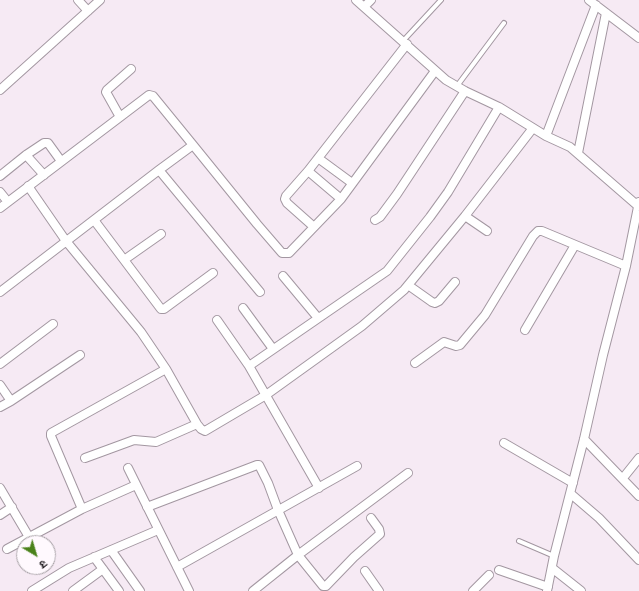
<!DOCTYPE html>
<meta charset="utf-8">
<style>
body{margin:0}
#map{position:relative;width:639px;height:591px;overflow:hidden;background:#f6eaf4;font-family:"Zilla Slab","Noto Sans Devanagari",serif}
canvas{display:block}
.north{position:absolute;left:16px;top:535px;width:40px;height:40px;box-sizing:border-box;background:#fff9fe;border:1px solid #a7a1a6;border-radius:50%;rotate:142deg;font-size:11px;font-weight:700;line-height:16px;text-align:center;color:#221e22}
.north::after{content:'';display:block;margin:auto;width:14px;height:18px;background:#4a821a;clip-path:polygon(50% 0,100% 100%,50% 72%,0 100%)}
</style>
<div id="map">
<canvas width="639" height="591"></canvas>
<div class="north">उ</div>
</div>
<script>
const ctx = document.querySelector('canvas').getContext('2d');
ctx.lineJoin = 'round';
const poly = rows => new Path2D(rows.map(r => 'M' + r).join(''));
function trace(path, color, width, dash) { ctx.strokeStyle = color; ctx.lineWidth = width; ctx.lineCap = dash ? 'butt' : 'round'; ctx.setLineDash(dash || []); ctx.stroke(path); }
const lane = poly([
 [403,41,441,0],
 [457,86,504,23],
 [519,541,554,556]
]);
const street = poly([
 [78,0,88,11],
 [356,0,446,80,465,91,499,107,546,136,570,147,638,206],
 [589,0,639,38],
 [364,7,371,0],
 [0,90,100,0],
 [120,117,106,92,107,90,131,69],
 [546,136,596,5],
 [578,153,606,13],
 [26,155,44,175],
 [318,158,352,183],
 [159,170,260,292],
 [308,171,341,199],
 [0,176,26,155,44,143,48,143,61,161],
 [28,186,66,241,141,332,166,369,197,424,201,429,205,431,266,395,362,326,404,290,465,216,533,128],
 [0,192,8,202],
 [0,208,149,95,153,96,193,145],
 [465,216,487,231],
 [94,220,161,309,164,309,213,273],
 [375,220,380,217,397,194,465,91],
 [314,227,287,203,285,199,286,196,308,171,407,44],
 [124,260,161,234],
 [283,276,318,318],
 [408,285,432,302,435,303,439,301,455,282],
 [0,292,159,170,193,145,257,224,282,253,289,253,341,199,435,71],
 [243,308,273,349],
 [217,320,249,366,319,488],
 [525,330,575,245],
 [415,363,444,342,456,346,460,345,485,315,533,236,538,231,542,231,626,266],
 [0,364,53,324],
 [249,366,387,271,430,217,448,192,499,107],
 [0,385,11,401,0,407],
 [11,401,80,355],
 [584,439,639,496],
 [504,443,573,483],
 [85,458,134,440,156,442,197,424],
 [128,468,189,591],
 [623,478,639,458],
 [0,488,29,537],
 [571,494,599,518,639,560],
 [147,507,257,465,259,465,268,483,278,510,298,555,323,586,326,586,354,557,380,534,379,529,371,518],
 [82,509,51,436,51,433,166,369],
 [0,515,12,507],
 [7,549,82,509,136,485],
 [111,550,140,591],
 [94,557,119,591],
 [177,567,357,466],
 [552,568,581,591],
 [499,570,548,587],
 [365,571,379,591],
 [32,591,69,568,158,530],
 [73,591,103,569],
 [253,591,298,555,408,473],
 [473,591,489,575],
 [547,591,554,556,584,439,603,355,626,266,639,202]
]);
trace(lane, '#a397a1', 6);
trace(street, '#a397a1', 10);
trace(lane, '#fff', 4);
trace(street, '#fff', 8);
</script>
